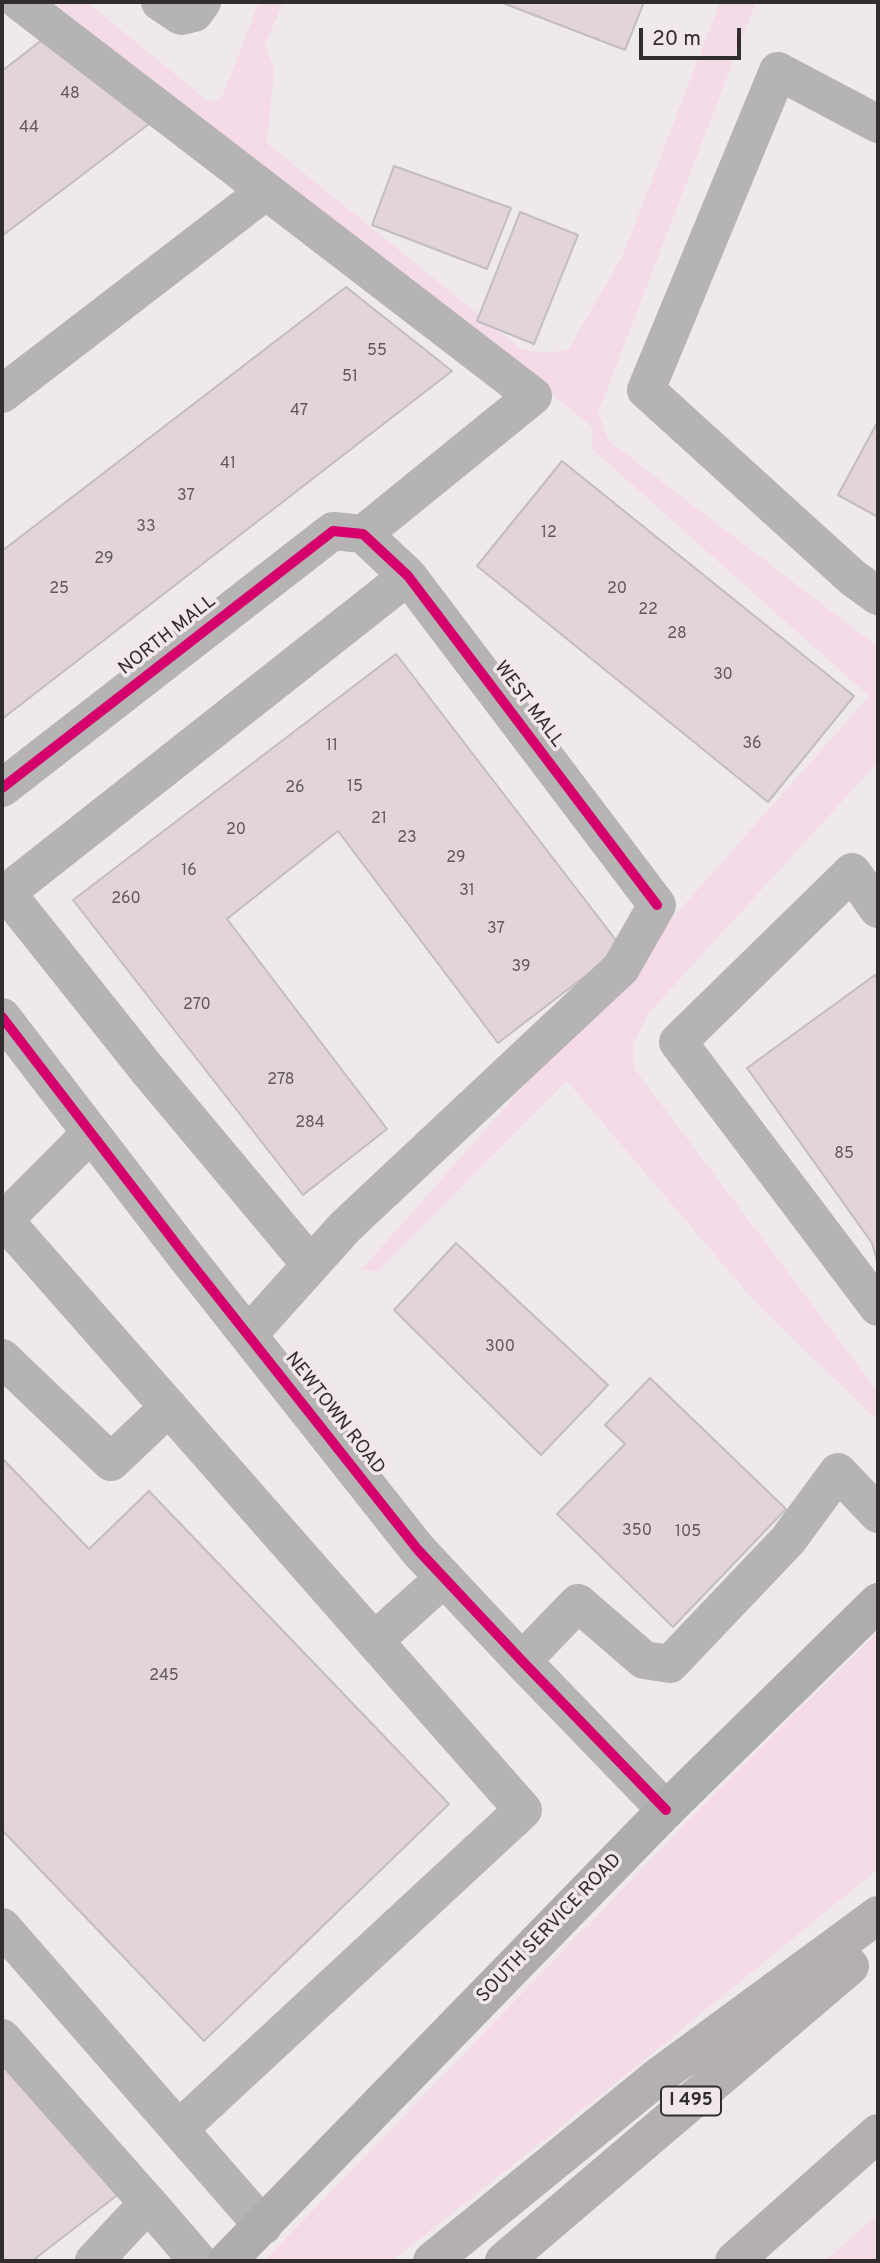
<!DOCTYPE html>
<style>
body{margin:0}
#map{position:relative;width:880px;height:2263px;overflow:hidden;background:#efe9ec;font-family:Overpass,sans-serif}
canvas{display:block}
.frame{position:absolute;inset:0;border:4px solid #312d2f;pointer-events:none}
.scale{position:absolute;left:639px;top:28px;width:102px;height:32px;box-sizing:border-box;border:4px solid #312d2f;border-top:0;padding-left:9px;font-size:21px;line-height:24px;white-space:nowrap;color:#312d2f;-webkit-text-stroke:5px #f1e7ec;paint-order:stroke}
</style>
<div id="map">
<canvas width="880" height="2263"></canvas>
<div class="frame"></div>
<div class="scale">20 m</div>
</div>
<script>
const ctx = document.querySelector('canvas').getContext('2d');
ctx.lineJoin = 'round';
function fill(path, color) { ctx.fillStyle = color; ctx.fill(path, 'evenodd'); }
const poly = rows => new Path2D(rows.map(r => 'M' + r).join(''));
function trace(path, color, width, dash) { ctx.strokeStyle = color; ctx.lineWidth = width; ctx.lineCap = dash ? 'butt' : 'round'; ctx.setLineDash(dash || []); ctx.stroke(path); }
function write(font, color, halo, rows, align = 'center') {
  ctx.font = font + ' Overpass,sans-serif'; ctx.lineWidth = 7; ctx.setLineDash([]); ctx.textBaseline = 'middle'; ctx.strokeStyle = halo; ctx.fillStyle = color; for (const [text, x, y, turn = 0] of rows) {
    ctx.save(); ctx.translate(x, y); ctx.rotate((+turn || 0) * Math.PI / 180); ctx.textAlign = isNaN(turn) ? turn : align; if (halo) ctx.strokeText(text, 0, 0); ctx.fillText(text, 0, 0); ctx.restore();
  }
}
const green = poly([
 [53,2,87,2,208,101,221,100,259,2,283,2,265,45,274,69,267,143,521,349,542,353,568,350,623,255,720,2,756,2,598,413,609,441,878,647,878,762,648,1014,633,1045,634,1068,878,1392,878,1421,756,1303,567,1081,377,1272,362,1269,869,696,592,449,592,427,367,245,223,142],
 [878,1632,878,1869,637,2066,392,2261,264,2261,715,1793],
 [878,2214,878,2257,873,2261,825,2261]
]);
const building = poly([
 [500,2,644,2,625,50,500,2],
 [43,39,149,124,2,236,2,71,43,39],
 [394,166,511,208,487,269,372,225,394,166],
 [520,212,578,235,534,344,477,321,520,212],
 [346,287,452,371,2,719,2,551,346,287],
 [878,421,878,517,838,495,878,421],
 [562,461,854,696,768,802,477,566,562,461],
 [396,654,622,948,498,1043,338,831,227,919,387,1129,303,1195,73,900,396,654],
 [875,975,878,981,878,1264,872,1243,747,1068,875,975],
 [456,1243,608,1385,541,1455,394,1310,456,1243],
 [650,1378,786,1509,673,1627,557,1514,625,1444,605,1425,650,1378],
 [2,1458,89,1549,149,1491,449,1804,204,2041,2,1830,2,1458],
 [2,2049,120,2193,32,2261,2,2261,2,2049]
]);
const minor = poly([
 [20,2,533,396,363,534],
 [160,2,181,16,194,13,202,2],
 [878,124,778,71,646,390,853,578,878,596],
 [2,394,266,191],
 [2,788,333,531,363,534],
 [6,892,147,1069,311,1265],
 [2,896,408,576],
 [878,909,852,872,678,1042,878,1307],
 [2,1017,187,1258,418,1550,522,1661,666,1810],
 [4,1220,523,1810,179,2129],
 [2,1222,91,1133],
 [248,1335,345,1227,621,968,657,905,408,576,363,534],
 [2,1358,111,1462,169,1407],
 [374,1641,444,1578],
 [522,1661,578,1603,644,1660,670,1664,788,1540,838,1472,878,1514],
 [2,1927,263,2226],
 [2,2038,148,2203],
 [94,2261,148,2203,198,2261]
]);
const major = poly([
 [227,2261,666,1810,878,1602]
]);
const highway = poly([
 [432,2261,659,2076,878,1915],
 [504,2261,850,1966],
 [734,2261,878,2133]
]);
const cycleway = poly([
 [2,788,333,531,363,534,408,576,657,905],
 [2,1017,187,1258,418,1550,522,1661,666,1810]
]);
const numberNames = [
 ["48",70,95],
 ["44",29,129],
 ["55",377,352],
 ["51",350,378],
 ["47",299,412],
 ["41",228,465],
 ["37",186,497],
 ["33",146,528],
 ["12",549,534],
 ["29",104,560],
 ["25",59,590],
 ["20",617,590],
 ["22",648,611],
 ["28",677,635],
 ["30",723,676],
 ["36",752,745],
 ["11",332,747],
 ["15",355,788],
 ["26",295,789],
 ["21",379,820],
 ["20",236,831],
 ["23",407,839],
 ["29",456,859],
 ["16",189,872],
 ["31",467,892],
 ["260",126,900],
 ["37",496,930],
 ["39",521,968],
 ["270",197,1006],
 ["278",281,1081],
 ["284",310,1124],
 ["85",844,1155],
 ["300",500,1348],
 ["350",637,1532],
 ["105",688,1533],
 ["245",164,1677]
];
const shields = [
 [691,2101,60]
];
const shieldNames = [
 ["I 495",691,2101]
];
const streetNames = [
 ["NORTH MALL",168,636,-38],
 ["WEST MALL",528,705,53],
 ["NEWTOWN ROAD",334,1414,52],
 ["SOUTH SERVICE ROAD",550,1929,-46]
];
fill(green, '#f5dae8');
fill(building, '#e3d3db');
trace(building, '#c2bdbf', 2);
trace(minor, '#b5b3b4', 38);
trace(major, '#aeacac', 38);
trace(highway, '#b4b0b1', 38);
trace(cycleway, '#d6006c', 10);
write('16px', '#5f585c', null, numberNames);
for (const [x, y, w] of shields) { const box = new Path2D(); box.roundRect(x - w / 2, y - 14.5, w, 29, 5); ctx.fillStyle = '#f1e7ec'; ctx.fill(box); trace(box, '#312d2f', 2); }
write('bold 18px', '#312d2f', null, shieldNames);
write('19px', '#312d2f', '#f1e7ec', streetNames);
</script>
